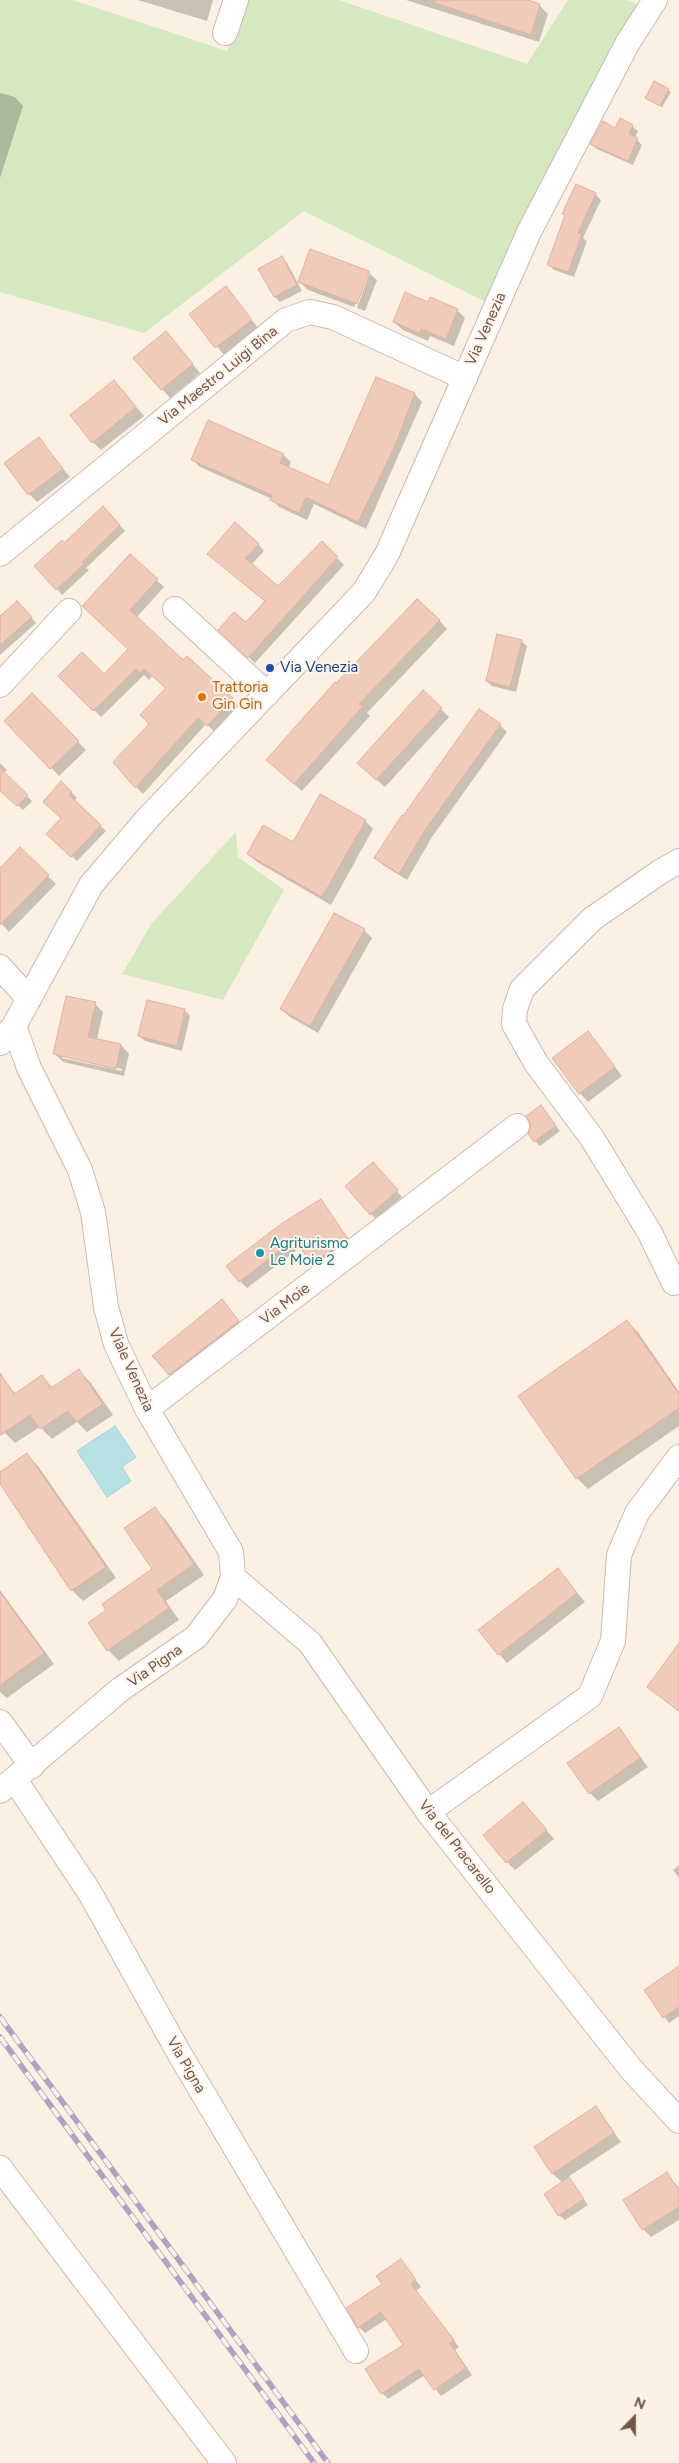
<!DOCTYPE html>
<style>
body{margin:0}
#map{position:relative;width:679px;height:2463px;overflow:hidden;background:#fcf0e2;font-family:Figtree,sans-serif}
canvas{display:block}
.north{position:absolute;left:609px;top:2393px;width:50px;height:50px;-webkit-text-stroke:4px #fff4e8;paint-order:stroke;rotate:22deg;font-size:14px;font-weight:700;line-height:20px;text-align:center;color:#735449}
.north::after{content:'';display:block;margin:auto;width:18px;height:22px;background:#735449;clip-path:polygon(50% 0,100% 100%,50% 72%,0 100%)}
</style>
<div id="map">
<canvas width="679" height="2463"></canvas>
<div class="north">N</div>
</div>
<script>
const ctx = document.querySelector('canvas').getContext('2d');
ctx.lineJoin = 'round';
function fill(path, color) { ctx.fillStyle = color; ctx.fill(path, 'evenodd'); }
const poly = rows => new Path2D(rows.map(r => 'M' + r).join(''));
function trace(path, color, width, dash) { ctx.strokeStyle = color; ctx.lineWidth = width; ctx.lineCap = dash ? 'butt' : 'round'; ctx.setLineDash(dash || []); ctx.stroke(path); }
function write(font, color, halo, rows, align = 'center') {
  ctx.font = font + ' Figtree,sans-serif'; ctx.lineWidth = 4; ctx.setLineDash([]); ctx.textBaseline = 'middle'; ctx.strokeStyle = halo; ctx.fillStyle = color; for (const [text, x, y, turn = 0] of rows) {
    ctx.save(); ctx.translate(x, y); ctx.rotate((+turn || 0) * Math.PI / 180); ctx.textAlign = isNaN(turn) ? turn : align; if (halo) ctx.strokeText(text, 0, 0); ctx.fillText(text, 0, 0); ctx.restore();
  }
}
const green = poly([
 [0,0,73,0,227,51,247,0,339,0,527,64,568,0,628,0,650,8,496,307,304,211,144,333,0,292],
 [236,832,238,857,284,890,223,1000,122,974,152,923]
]);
const water = poly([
 [115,1426,136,1457,122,1467,131,1481,107,1497,77,1451,115,1426]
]);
const shadow = poly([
 [138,0,213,0,207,21],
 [406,0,523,0,540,6,548,14,539,42],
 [668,90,671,92,662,107,649,100],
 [0,93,15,97,23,106,0,178],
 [632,126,638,131,635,138,642,145,633,165,597,149,592,144,616,130],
 [595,194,601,200,583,238,587,241,574,277,554,270,548,264,566,216,564,214],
 [282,258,287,263,302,291,280,302,275,297],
 [368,272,377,280,365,311,357,308,369,274,366,274,354,307,308,290,300,282],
 [226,288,259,329,224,355,191,314],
 [429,303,457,310,465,318,454,346,430,336,428,341,403,330,394,322],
 [174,341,200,373,170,398,135,358],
 [377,378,415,394,422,402,366,529,314,504,307,520,279,507,272,499,200,467,192,459,283,455,291,462,288,468,329,487],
 [114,381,144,416,101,450,93,442],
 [38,439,70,477,37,502,29,494],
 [103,508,125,531,86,568,89,570,62,595,57,589,64,544],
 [322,543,344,565,255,663,226,636,246,624,266,602,215,560,258,544,264,551,251,565,279,588],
 [130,555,164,587,136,618,184,662,239,706,215,732,206,724,143,794,136,787,151,724,167,689,152,676,149,680,144,675,101,717,60,676,104,676,129,649],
 [23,608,36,623,0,655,0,618],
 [439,620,447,629,367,713,370,716,302,791,276,768],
 [521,641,527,646,516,692,492,686,487,681],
 [32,695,86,750,59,776,6,721],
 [441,709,449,717,385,787,367,771],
 [500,725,507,732,432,837,407,880,383,865,376,858,404,818],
 [0,763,7,770,4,773,32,801,23,810,0,789],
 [71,792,77,798,74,801,106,831,77,861,48,834,63,818,50,807],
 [365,821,373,829,331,905,257,862,248,854,294,844],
 [20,849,56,884,9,932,0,922,0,870],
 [364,930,372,938,318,1033,290,1017,281,1009],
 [148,1001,185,1011,190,1016,182,1051,145,1041,139,1036],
 [95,1004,103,1012,97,1040,121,1045,129,1054,124,1076,63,1062,55,1054],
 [62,1055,122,1069,122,1071,62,1058],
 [588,1033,622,1076,588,1102,580,1093],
 [541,1107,560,1131,540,1146,535,1141,532,1125],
 [378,1169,402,1197,376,1219,371,1214],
 [320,1200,354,1246,320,1272,301,1247,247,1288,240,1281],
 [227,1306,244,1327,175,1380,169,1374],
 [627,1322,638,1332,679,1392,679,1426,588,1489,577,1478],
 [79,1371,90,1382,113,1415,87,1432,77,1422,52,1439,40,1427,15,1443,5,1433,0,1436,0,1388,6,1384,16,1394,42,1377,53,1388],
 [27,1455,38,1466,116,1578,83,1601,72,1590,0,1482,0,1474],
 [155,1509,166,1520,204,1575,166,1601,179,1620,119,1661,108,1650,89,1623,108,1611,154,1569],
 [558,1570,585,1602,507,1663,499,1654],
 [0,1590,54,1664,7,1698,0,1692],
 [679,1649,679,1712,649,1687],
 [619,1729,648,1767,598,1801,590,1793],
 [523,1804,554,1839,515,1870,507,1862],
 [679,1865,679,1878,673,1870],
 [679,1971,679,2016,669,2023,645,1990],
 [596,2107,621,2142,568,2177,588,2205,565,2220,559,2215,563,2183,553,2174,535,2147],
 [667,2174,679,2188,679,2220,651,2237,643,2229],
 [401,2260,421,2287,416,2291,459,2347,455,2350,472,2375,441,2396,425,2375,388,2399,382,2393,405,2345,387,2319,365,2333,359,2327,383,2285]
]);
const building = poly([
 [435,0,527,0,540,4,531,35,435,3,435,0],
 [654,81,669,89,660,106,645,98,654,81],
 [620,118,633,125,629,134,638,138,628,161,590,144,603,121,615,128,620,118],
 [576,184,596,193,578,233,582,234,568,272,547,265,565,215,562,214,576,184],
 [310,249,369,271,357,304,298,282,310,249],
 [282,256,297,285,274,297,258,269,282,256],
 [226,286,252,320,215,348,189,314,226,286],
 [405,292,428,302,430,297,458,309,446,339,421,329,419,333,393,322,405,292],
 [166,331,193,364,161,390,133,358,166,331],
 [376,377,415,393,394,448,358,522,306,497,299,513,270,500,272,495,191,460,208,420,284,454,280,463,329,485,376,377],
 [114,380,136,407,92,443,70,415,114,380],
 [39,437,63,469,28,495,4,463,39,437],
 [103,506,120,525,82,562,84,564,56,590,34,566,62,540,64,543,103,506],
 [235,522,259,544,245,558,278,586,322,541,338,557,248,658,218,630,234,612,246,622,265,601,207,554,235,522],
 [130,554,158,579,130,610,183,660,187,656,233,698,207,726,198,718,135,788,113,762,149,724,140,715,166,688,144,669,141,673,136,669,93,711,58,676,82,652,104,674,128,649,82,606,130,554],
 [417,599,440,620,359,704,363,706,294,784,266,760,335,682,336,683,417,599],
 [17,601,32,617,0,645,0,616,17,601],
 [497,634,522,640,510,687,486,681,497,634],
 [423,690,442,708,376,780,357,763,423,690],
 [32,693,79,741,50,769,4,721,32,693],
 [479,709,501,724,425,830,399,874,374,858,402,815,403,816,479,709],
 [0,768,28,795,17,806,0,791,0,768],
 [61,781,72,792,69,795,101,825,71,857,46,834,61,818,43,802,61,781],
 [320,794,366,820,322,897,247,854,263,825,293,842,320,794],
 [20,847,49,875,0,925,0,868,20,847],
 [334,913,365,929,310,1026,280,1009,334,913],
 [66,996,96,1002,88,1037,121,1044,116,1069,53,1054,66,996],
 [147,1000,185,1009,177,1046,138,1036,147,1000],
 [588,1031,615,1067,579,1094,552,1058,588,1031],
 [541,1105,556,1126,534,1142,528,1134,531,1125,526,1116,541,1105],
 [373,1162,398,1190,370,1215,345,1186,373,1162],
 [321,1199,347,1238,312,1265,295,1239,239,1282,226,1266,281,1224,321,1199],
 [222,1299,239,1321,169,1375,152,1356,222,1299],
 [627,1320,679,1394,679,1408,576,1479,518,1396,627,1320],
 [79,1369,103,1404,76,1422,68,1411,40,1429,30,1415,0,1435,0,1373,14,1394,42,1375,51,1388,79,1369],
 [27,1453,106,1567,71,1591,0,1484,0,1472,27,1453],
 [155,1507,194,1564,157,1590,169,1608,107,1651,88,1623,106,1610,102,1604,152,1569,124,1528,155,1507],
 [558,1568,577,1593,498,1655,478,1630,558,1568],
 [0,1592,44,1653,0,1685,0,1592],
 [679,1643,679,1711,647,1687,679,1643],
 [619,1727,640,1758,589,1794,567,1763,619,1727],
 [523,1802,547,1830,506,1863,483,1835,523,1802],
 [679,1966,679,2007,663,2018,644,1990,679,1966],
 [596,2106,614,2133,552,2174,534,2147,596,2106],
 [667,2172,679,2191,679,2207,642,2230,623,2200,667,2172],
 [569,2177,584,2199,558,2216,544,2194,569,2177],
 [401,2259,416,2280,411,2284,454,2340,450,2343,466,2368,434,2390,419,2369,381,2394,365,2369,403,2345,381,2312,358,2328,346,2308,382,2284,376,2276,401,2259]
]);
const minor = poly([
 [225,33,236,0],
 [0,554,286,320,310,312,333,317,465,378],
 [175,609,267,694],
 [0,685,69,611],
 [0,967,29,999],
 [0,1043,14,1026,91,885,148,818,364,592,387,554,529,232,627,44,655,0],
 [674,1283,650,1233,592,1138,536,1063,514,1024,515,1009,522,989,592,919,660,872,679,861],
 [147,1409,517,1126],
 [233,1577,310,1643,428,1812,631,2069,679,2121],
 [0,1722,32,1766],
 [15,1780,90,1893,179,2053,356,2351],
 [0,1791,121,1689,196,1637,225,1599,233,1577,231,1552,147,1409,116,1344,106,1307,93,1212,80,1170,29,1068,14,1026],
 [428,1812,590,1696,613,1641,619,1555,637,1513,679,1457],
 [0,2168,224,2463]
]);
const rail = poly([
 [0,2017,328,2463],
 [0,2037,314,2463]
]);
const markers = [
 [270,668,5,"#1a4fb4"],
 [202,697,5,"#e8710a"],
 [260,1253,5,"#0f9aa8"]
];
const streetNames = [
 ["Via Venezia",486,329,-66],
 ["Via Maestro Luigi Bina",218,376,-39],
 ["Via Moie",285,1304,-37],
 ["Viale Venezia",131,1370,66],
 ["Via Pigna",155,1666,-35],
 ["Via del Pracarello",457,1847,52],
 ["Via Pigna",186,2065,60]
];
const transitNames = [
 ["Via Venezia",280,668]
];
const foodNames = [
 ["Trattoria",212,688],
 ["Gin Gin",212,705]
];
const cultureNames = [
 ["Agriturismo",270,1244],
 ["Le Moie 2",270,1261]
];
fill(green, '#d5e9c1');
fill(water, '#b7e2e5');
trace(water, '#9ed2d6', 1);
fill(shadow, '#0003');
fill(building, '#f1cbba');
trace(building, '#e3b09b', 1);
trace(minor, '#cfb8ac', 26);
trace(minor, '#fff', 24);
trace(rail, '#b1a2c5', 5.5);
trace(rail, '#fff4e8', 4, [11]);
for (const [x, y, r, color] of markers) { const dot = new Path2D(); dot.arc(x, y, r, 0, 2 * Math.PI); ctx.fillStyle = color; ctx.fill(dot); trace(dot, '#fff4e8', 2); }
write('15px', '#735449', '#fff4e8', streetNames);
write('15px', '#164399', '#fff4e8', transitNames, 'left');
write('15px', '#c56008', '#fff4e8', foodNames, 'left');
write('15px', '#0d838f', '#fff4e8', cultureNames, 'left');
</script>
